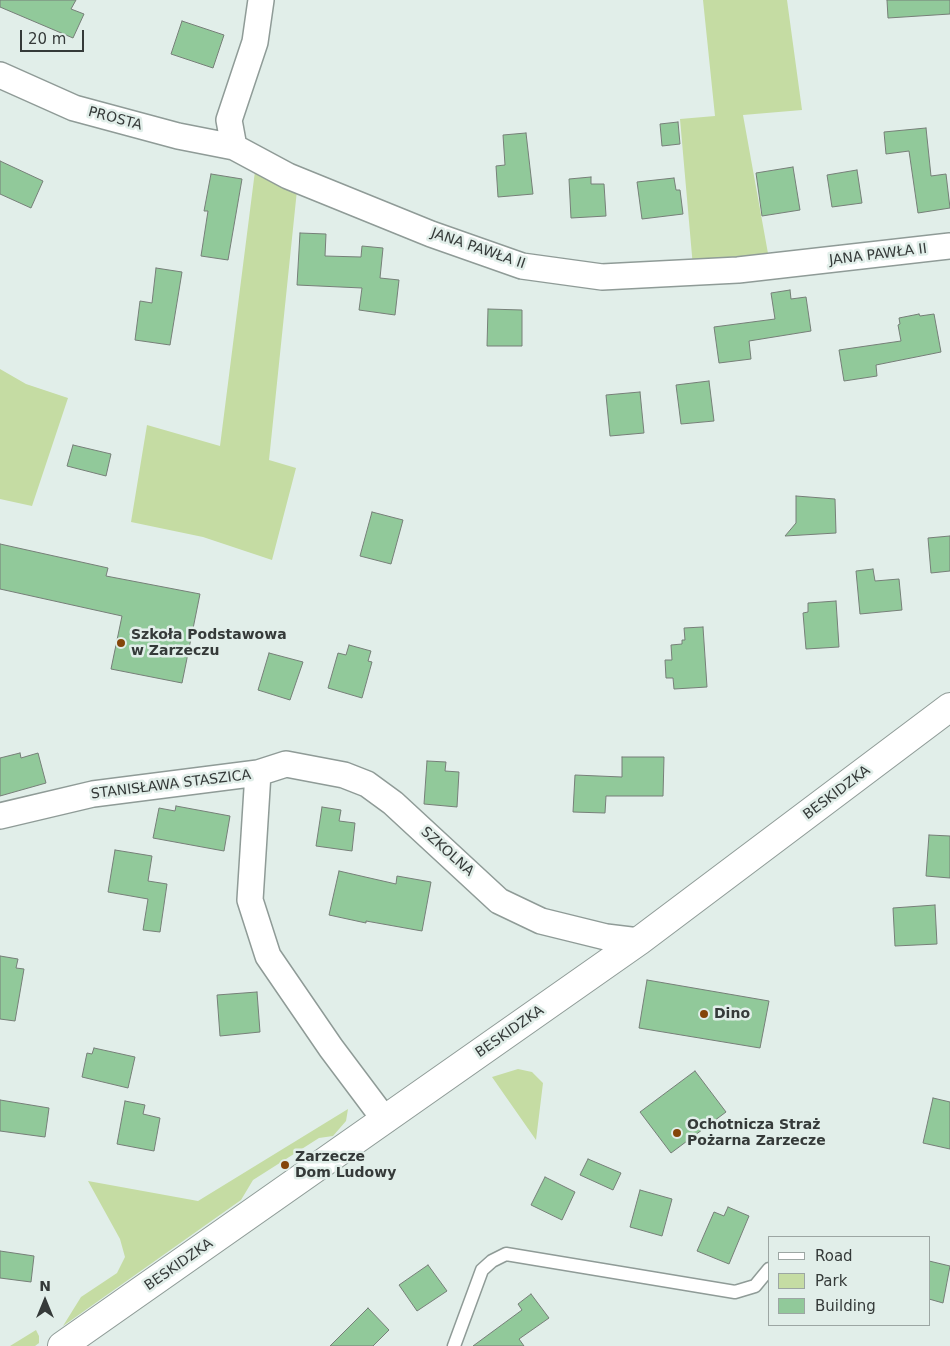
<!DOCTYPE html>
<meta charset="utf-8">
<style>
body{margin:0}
#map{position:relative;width:950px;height:1346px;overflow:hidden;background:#e1eee9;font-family:"DejaVu Sans",sans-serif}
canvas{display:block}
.legend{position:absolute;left:768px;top:1236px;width:162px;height:90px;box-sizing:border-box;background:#e1eee9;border:1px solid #9ca6a3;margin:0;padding:6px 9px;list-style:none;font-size:15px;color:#353a39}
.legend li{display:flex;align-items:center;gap:10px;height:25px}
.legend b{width:25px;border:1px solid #9ca6a3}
.north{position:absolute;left:20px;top:1276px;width:50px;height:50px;-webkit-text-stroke:4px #e1eee9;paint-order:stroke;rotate:0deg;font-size:14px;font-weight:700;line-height:20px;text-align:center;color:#353a39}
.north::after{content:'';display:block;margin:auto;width:18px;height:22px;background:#353a39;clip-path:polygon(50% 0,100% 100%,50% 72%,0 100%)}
.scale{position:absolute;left:20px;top:30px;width:64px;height:22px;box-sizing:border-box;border:2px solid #353a39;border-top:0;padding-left:6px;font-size:15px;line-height:18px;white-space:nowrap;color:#353a39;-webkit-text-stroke:4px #e1eee9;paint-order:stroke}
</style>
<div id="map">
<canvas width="950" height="1346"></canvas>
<ul class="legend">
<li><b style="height:6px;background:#fff"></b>Road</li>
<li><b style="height:14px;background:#c5dca3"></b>Park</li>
<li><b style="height:14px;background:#91c99a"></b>Building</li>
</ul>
<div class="north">N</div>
<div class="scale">20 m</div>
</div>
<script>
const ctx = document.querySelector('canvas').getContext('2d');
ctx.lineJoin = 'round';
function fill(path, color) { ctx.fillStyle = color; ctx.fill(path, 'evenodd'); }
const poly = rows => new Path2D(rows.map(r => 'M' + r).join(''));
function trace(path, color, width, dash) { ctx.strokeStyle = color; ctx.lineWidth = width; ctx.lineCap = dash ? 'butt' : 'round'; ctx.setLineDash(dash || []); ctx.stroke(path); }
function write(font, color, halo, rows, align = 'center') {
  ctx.font = font + ' "DejaVu Sans",sans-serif'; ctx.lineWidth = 5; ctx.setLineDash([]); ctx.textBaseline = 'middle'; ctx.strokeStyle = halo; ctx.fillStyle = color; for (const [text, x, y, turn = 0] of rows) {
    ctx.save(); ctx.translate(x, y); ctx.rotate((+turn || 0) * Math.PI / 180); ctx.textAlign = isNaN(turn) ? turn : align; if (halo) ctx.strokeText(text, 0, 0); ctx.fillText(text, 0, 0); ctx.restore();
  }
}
const green = poly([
 [703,0,787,0,802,110,743,115,769,259,693,267,680,119,715,116],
 [255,171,297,190,269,460,296,468,272,560,203,537,131,522,147,425,220,446],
 [0,369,26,384,68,398,32,506,0,499],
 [518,1069,532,1072,543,1083,536,1140,492,1077],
 [348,1109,346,1121,333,1136,319,1138,253,1180,241,1200,63,1326,81,1297,117,1273,125,1257,120,1239,88,1181,198,1201],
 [36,1330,39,1336,39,1343,35,1346,10,1346]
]);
const building = poly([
 [0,0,76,0,71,9,84,14,73,38,0,7,0,0],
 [887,0,950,0,950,14,888,18,887,0],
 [182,21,224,35,213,68,171,54,182,21],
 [678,122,680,144,662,146,660,124,678,122],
 [926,128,931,176,946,174,950,208,918,213,909,151,886,154,884,132,926,128],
 [526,133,533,194,498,197,496,166,505,165,503,135,526,133],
 [0,161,43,181,31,208,0,194,0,161],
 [793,167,800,210,762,216,756,173,793,167],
 [857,170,862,203,832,207,827,175,857,170],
 [211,174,242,179,228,260,201,256,208,211,204,211,211,174],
 [591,177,591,184,604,184,606,216,571,218,569,179,591,177],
 [674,178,676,190,680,190,683,214,642,219,637,182,674,178],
 [300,233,326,234,325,256,361,257,362,246,383,248,380,278,399,280,395,315,359,310,362,288,297,285,300,233],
 [156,268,182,272,170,345,135,340,140,301,152,303,156,268],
 [790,290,791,299,806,297,811,331,749,341,751,359,719,363,714,327,775,319,771,293,790,290],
 [488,309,522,310,522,346,487,346,488,309],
 [919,314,920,316,934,314,941,352,876,365,877,376,844,381,839,350,901,341,898,325,900,324,899,318,919,314],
 [709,381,714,421,681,424,676,385,709,381],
 [640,392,644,433,610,436,606,395,640,392],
 [73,445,111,454,106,476,67,466,73,445],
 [796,496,835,499,836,533,785,536,796,523,796,496],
 [372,512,403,520,391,564,360,556,372,512],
 [950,536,950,571,931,573,928,538,950,536],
 [0,544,108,568,106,576,200,594,182,683,111,669,122,616,0,589,0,544],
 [873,569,875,581,899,579,902,610,860,614,856,571,873,569],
 [836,601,839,647,806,649,803,613,808,612,808,603,836,601],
 [703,627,707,687,674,689,673,678,666,678,665,660,672,660,671,645,682,644,682,640,685,640,684,628,703,627],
 [349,645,371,651,368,661,372,662,362,698,328,688,338,653,346,655,349,645],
 [269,653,303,662,290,700,258,690,269,653],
 [20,753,21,758,38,753,46,783,0,796,0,758,20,753],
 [622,757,664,757,663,796,606,796,605,813,573,812,575,775,622,777,622,757],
 [427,761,446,762,445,771,459,772,457,807,424,804,427,761],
 [176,806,230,816,224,851,153,838,159,808,175,811,176,806],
 [322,807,341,810,339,821,355,823,352,851,316,846,322,807],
 [929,835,950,836,950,878,926,876,929,835],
 [115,850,152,856,148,881,167,884,160,932,143,930,148,899,108,892,115,850],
 [339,871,396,884,397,876,431,882,422,931,366,921,366,923,329,915,339,871],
 [935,905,937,944,895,946,893,908,935,905],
 [0,956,18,959,16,968,24,969,15,1021,0,1019,0,956],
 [647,980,769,1001,760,1048,639,1028,647,980],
 [257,992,260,1032,220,1036,217,995,257,992],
 [94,1048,135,1057,128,1088,82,1077,87,1053,92,1054,94,1048],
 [695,1071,726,1112,671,1153,640,1112,695,1071],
 [933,1098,950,1102,950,1149,923,1143,933,1098],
 [0,1100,49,1108,45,1137,0,1131,0,1100],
 [125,1101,145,1105,143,1114,160,1118,154,1151,117,1144,125,1101],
 [588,1159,621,1173,613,1190,580,1175,588,1159],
 [545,1177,575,1192,562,1220,531,1205,545,1177],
 [640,1190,672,1199,662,1236,630,1227,640,1190],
 [728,1207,749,1216,729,1264,697,1251,714,1212,724,1216,728,1207],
 [0,1251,34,1256,31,1282,0,1278,0,1251],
 [929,1261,950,1266,943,1303,929,1299,929,1261],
 [428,1265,447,1291,417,1311,399,1285,428,1265],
 [531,1294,549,1318,519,1339,524,1346,473,1346,522,1310,518,1304,531,1294],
 [368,1308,389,1330,373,1346,330,1346,368,1308]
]);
const service = poly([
 [454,1346,482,1270,492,1261,506,1254,735,1292,755,1286,769,1269]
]);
const minor = poly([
 [261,0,255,42,229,120,234,147,288,176,431,234,522,266,602,277,738,270,950,246],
 [0,75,74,108,178,136,234,147],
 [258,773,286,764,344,775,367,784,393,803,499,901,541,921,606,937,639,941],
 [0,816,93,794,258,773,250,900,268,956,331,1048,385,1120]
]);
const tertiary = poly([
 [62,1346,639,941,950,707]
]);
const markers = [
 [121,643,5,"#844509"],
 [704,1014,5,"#844509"],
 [677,1133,5,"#844509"],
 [285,1165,5,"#844509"]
];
const streetNames = [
 ["PROSTA",115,119,15],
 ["JANA PAWŁA II",478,249,19],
 ["JANA PAWŁA II",878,255,-7],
 ["STANISŁAWA STASZICA",171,785,-7],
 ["BESKIDZKA",837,793,-37],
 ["SZKOLNA",447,852,42],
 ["BESKIDZKA",510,1032,-35],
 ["BESKIDZKA",179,1265,-35]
];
const poiNames = [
 ["Szkoła Podstawowa",131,635],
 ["w Zarzeczu",131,651],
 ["Dino",714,1014],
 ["Ochotnicza Straż",687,1125],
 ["Pożarna Zarzecze",687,1141],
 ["Zarzecze",295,1157],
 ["Dom Ludowy",295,1173]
];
fill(green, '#c5dca3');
fill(building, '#91c99a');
trace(building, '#767f78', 1);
trace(service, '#8f9b97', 15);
trace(minor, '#8f9b97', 28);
trace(tertiary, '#8f9b97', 30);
trace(service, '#fff', 12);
trace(minor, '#fff', 25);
trace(tertiary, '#fff', 28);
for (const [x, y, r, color] of markers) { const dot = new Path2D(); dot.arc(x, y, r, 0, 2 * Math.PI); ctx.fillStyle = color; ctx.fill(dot); trace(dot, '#e1eee9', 2); }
write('14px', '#353a39', '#e1eee9', streetNames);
write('bold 14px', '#353a39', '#e1eee9', poiNames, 'left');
</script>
